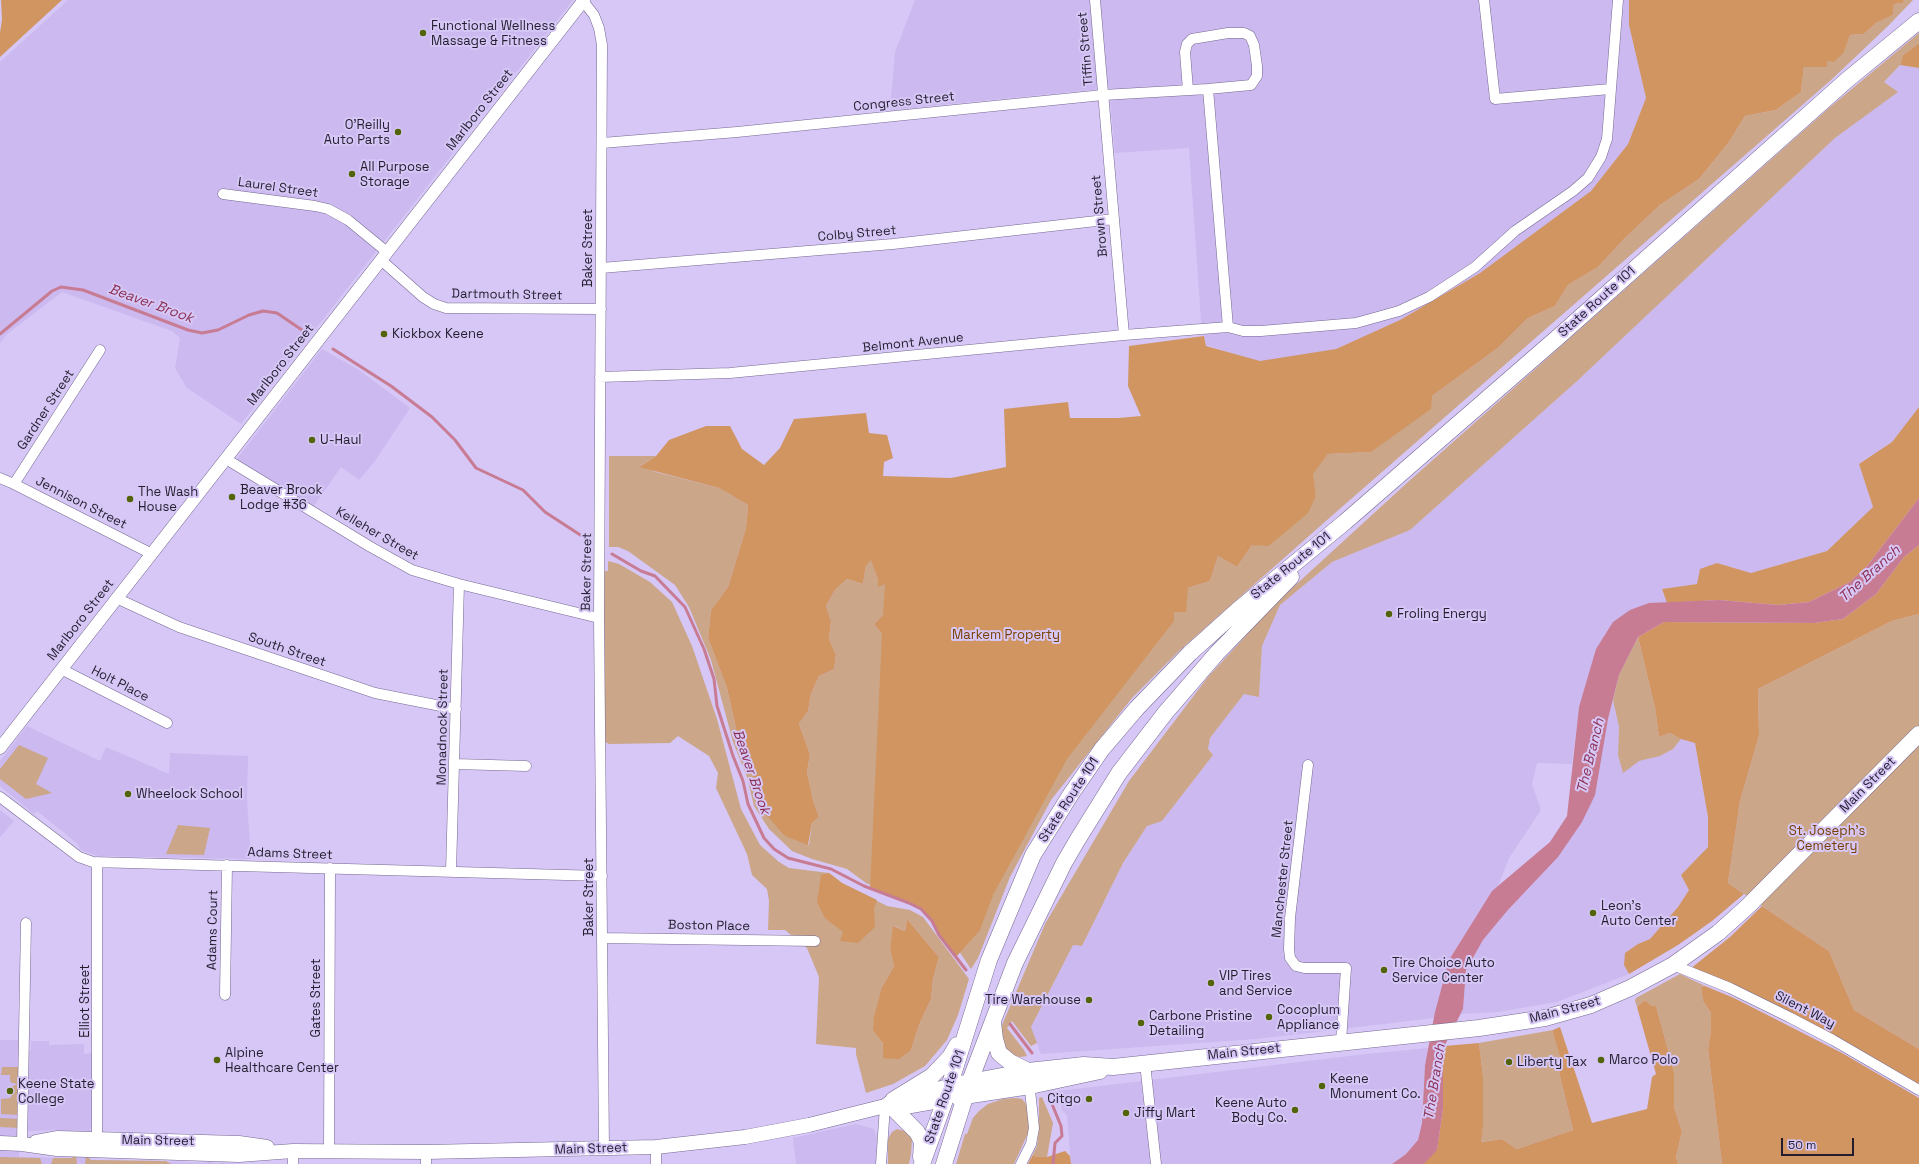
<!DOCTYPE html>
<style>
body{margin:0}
#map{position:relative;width:1919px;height:1164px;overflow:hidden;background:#d6c7f6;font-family:"Space Grotesk",sans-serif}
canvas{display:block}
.scale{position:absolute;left:1781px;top:1138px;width:73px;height:18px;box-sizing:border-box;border:2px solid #231d2e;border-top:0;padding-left:5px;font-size:12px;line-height:14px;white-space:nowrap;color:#231d2e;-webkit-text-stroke:3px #d6c7f6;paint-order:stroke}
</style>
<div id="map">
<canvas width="1919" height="1164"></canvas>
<div class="scale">50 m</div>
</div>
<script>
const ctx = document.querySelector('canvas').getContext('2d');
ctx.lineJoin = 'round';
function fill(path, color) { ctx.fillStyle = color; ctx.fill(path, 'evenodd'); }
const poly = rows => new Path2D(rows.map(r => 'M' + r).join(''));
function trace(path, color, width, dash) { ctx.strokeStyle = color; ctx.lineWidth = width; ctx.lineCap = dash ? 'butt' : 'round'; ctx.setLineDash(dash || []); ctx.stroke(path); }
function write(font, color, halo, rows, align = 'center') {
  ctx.font = font + ' "Space Grotesk",sans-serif'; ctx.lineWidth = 4; ctx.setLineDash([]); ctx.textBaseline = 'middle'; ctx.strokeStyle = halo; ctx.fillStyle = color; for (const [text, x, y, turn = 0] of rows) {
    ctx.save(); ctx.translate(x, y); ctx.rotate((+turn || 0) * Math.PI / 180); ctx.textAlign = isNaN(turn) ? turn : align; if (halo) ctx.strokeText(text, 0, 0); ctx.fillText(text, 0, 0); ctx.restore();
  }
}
const built = poly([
 [68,0,573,0,241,424,187,388,175,368,180,338,172,331,62,292,7,334,0,343,0,62],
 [915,0,1629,0,1629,25,1646,98,1628,144,1591,191,1480,273,1400,320,1336,349,1260,362,1206,345,1201,320,1189,148,1115,153,1109,88,890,110,895,52],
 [1900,65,1919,68,1919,407,1892,442,1859,464,1873,507,1827,551,1751,573,1717,563,1697,584,1662,589,1667,603,1649,603,1579,707,1572,764,1537,763,1532,784,1541,810,1509,858,1498,886,1492,891,1449,960,1434,1018,1256,1039,1041,1054,1031,1027,1073,945,1082,946,1123,863,1147,826,1162,821,1213,755,1208,749,1210,738,1244,694,1259,696,1262,646,1280,605,1332,562,1410,530,1576,382,1835,138,1897,92,1884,82],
 [322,349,359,370,410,408,375,461,359,480,341,467,313,507,236,460],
 [1613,700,1619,727,1618,755,1639,761,1660,756,1673,749,1681,739,1695,743,1708,817,1708,847,1681,875,1689,890,1678,907,1650,939,1638,944,1624,965,1629,974,1557,1002,1497,1012,1461,1014,1463,1009,1466,970,1483,940,1507,911,1558,857,1608,719],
 [27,726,100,761,106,747,169,774,170,753,248,756,247,801,251,859,99,856,83,851,80,849,78,844,37,811,34,814,0,786,0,761],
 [0,810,14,821,0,837],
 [0,1040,27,1040,27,1051,31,1051,31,1041,49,1041,49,1045,84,1044,84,1054,93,1053,92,1125,89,1132,86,1134,57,1130,30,1131,20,1128,19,1157,71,1158,76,1155,88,1156,91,1160,206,1163,211,1160,211,1163,221,1163,221,1159,226,1163,245,1164,0,1164],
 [1428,1048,1425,1065,1422,1123,1418,1140,1406,1154,1392,1164,1071,1164,1067,1115,1062,1110,1059,1091,1366,1054],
 [856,1124,874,1129,877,1139,876,1164,796,1164,793,1138]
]);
const green = poly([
 [1904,0,1913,0,1888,26,1831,80,1327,520,1179,651,1132,698,1051,800,1010,877,978,958,971,969,949,936,924,906,866,883,847,869,812,859,792,851,769,829,754,806,747,777,733,742,711,660,689,607,675,585,628,551,618,547,609,547,609,456,656,456,640,466,656,472,719,488,748,505,746,528,728,587,711,610,708,638,727,688,741,751,756,783,760,808,809,845,812,823,819,817,813,800,807,772,810,754,799,724,808,711,811,694,819,676,834,669,836,655,829,639,831,621,826,606,835,590,847,579,863,584,866,566,871,559,878,580,898,576,896,603,874,624,895,650,974,881,1188,588,1210,581,1218,556,1237,567,1252,545,1316,496,1312,474,1328,454,1371,452,1432,396,1499,347,1528,318,1555,306,1568,285,1598,267,1625,238,1660,205,1699,179,1729,142,1745,116,1776,110,1801,92,1804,67,1772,17,1844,51,1850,35,1864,34,1876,23,1893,15,1894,4,1903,3],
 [1919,33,1919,43,1903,55,1900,65,1884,82,1898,92,1835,138,1576,382,1410,530,1332,562,1280,605,1262,646,1259,697,1244,694,1210,738,1208,749,1213,755,1162,821,1147,826,1123,863,1082,946,1073,945,1031,1027,1037,1043,1031,1046,1012,1021,1007,1028,1024,1050,1027,1056,1020,1057,1010,1055,1003,1050,1000,1030,1045,924,1129,781,1208,677,1277,602,1408,482,1829,108],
 [608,561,619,564,650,582,672,602,692,646,717,719,741,809,760,845,779,862,789,868,829,873,842,883,887,906,910,910,923,917,969,979,958,1015,947,1040,925,1066,893,1084,866,1093,856,1054,856,1048,816,1044,819,977,807,948,785,930,768,930,769,901,767,889,752,875,747,854,716,788,718,773,709,756,678,736,670,743,609,744,605,742,604,571,608,571],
 [907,919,939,957,933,979,931,999,919,1025,911,1050,883,1058,882,987,894,966,890,950,894,926,905,931],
 [1919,614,1919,1049,1854,1010,1829,951,1728,883,1740,801,1759,736,1758,689,1892,621],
 [1638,637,1655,708,1659,737,1670,733,1681,739,1673,749,1660,756,1639,761,1623,773,1618,755,1619,727,1613,700,1619,675],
 [19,745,48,758,36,784,52,793,26,799,0,779,0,769],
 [178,825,210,828,204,855,166,854],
 [1680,974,1705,986,1701,987,1703,1001,1711,1013,1711,1029,1708,1049,1722,1164,1678,1164,1676,1157,1682,1132,1674,1107,1674,1072,1656,1006,1652,1006,1645,1000,1637,1007,1635,1001,1636,998],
 [1553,1030,1562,1064,1559,1072,1573,1130,1517,1149,1502,1139,1480,1142,1483,1127,1483,1076,1479,1043],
 [2,1067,19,1067,19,1115,1,1114,1,1099,11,1098,12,1088,10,1087,16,1085,15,1083,12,1083,10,1081,10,1075,1,1075],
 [1042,1097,1053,1123,1047,1157,1032,1156,1037,1146,1039,1128,1039,1098],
 [1015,1098,1022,1099,1027,1105,1029,1131,1014,1164,956,1164,965,1134,967,1134,973,1118,979,1111,988,1104,1003,1099],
 [0,1118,20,1119,20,1128,0,1127],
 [897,1129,905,1131,912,1139,911,1154,909,1164,888,1164,888,1139,892,1132],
 [76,1155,77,1164,51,1164,53,1158,71,1158],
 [86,1156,91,1160,166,1161,171,1164,85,1164],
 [0,1157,40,1158,42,1164,0,1164]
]);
const forest = poly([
 [1,0,62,0,0,57,0,33,2,19],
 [1629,0,1904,0,1903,3,1894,4,1893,15,1876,23,1864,34,1850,35,1844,52,1834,62,1827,61,1827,67,1804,67,1801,92,1776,110,1745,116,1729,142,1699,179,1660,205,1625,238,1598,267,1568,285,1555,306,1528,318,1499,347,1432,396,1431,409,1371,452,1328,454,1313,474,1316,496,1308,513,1282,535,1268,546,1252,545,1237,567,1218,556,1210,581,1188,588,1186,612,1174,612,1174,621,1067,759,993,895,980,930,956,957,939,935,932,921,921,909,909,903,870,889,882,634,874,624,883,615,885,584,878,587,878,580,871,560,866,566,863,584,847,579,835,590,826,606,831,621,829,639,836,655,834,669,819,676,811,694,808,711,799,724,810,754,807,772,813,800,819,817,812,823,808,845,785,836,760,808,756,783,741,751,727,688,708,638,711,610,728,587,746,528,748,505,719,488,639,467,656,456,669,440,706,426,730,426,742,449,764,465,780,448,794,419,866,413,869,433,887,435,893,458,884,462,883,476,951,478,1006,467,1004,409,1068,402,1070,418,1119,418,1141,416,1128,386,1129,346,1204,336,1206,346,1260,361,1336,349,1400,320,1480,273,1591,191,1628,144,1646,98,1629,25],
 [1919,43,1919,68,1900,65,1903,55],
 [1919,407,1919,498,1868,565,1850,582,1809,602,1778,605,1719,600,1667,603,1662,589,1697,584,1700,569,1717,563,1751,573,1827,551,1873,507,1859,464,1892,442],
 [1919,545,1919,614,1892,621,1758,689,1759,736,1740,801,1728,883,1744,894,1712,921,1678,945,1629,974,1624,965,1625,953,1638,944,1650,939,1678,907,1689,890,1681,875,1708,847,1708,817,1695,743,1681,739,1670,733,1659,737,1655,708,1638,637,1664,622,1814,623,1843,619,1876,594,1904,557],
 [829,873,842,883,877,900,874,908,875,927,858,943,840,941,843,932,825,918,817,902,821,875],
 [1762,906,1829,951,1854,1010,1919,1049,1919,1086,1690,969,1730,937],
 [907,919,939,957,933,979,931,999,919,1025,911,1050,899,1059,883,1058,883,1043,873,1030,874,1017,882,987,894,966,890,950,893,926,905,931],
 [1705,986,1734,998,1842,1053,1919,1098,1919,1164,1722,1164,1708,1049,1711,1029,1711,1013,1703,1001,1701,987],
 [1645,1000,1652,1006,1656,1006,1674,1072,1674,1107,1682,1132,1676,1157,1678,1164,1423,1164,1437,1149,1443,1109,1443,1049,1444,1046,1479,1043,1483,1076,1483,1127,1481,1142,1502,1139,1517,1149,1573,1130,1559,1072,1562,1064,1553,1032,1553,1030,1560,1027,1592,1123,1647,1109,1652,1077,1656,1074,1637,1007],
 [1065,1151,1070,1156,1071,1164,1028,1164,1032,1156,1047,1157]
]);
const water = poly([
 [1919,498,1919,545,1904,557,1876,594,1843,619,1814,623,1664,622,1638,637,1619,675,1608,719,1595,795,1582,822,1558,857,1507,911,1483,940,1466,970,1463,1009,1443,1049,1443,1109,1437,1150,1424,1164,1392,1164,1406,1154,1418,1140,1422,1123,1425,1065,1435,1012,1449,960,1492,891,1550,842,1567,816,1579,707,1596,649,1613,622,1630,610,1649,603,1719,600,1778,605,1809,602,1850,582,1868,565]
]);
const stream = poly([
 [0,334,52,291,61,287,83,290,188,330,202,333,218,330,249,315,263,311,277,313,302,330],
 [333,349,391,386,432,417,455,440,476,468,523,490,545,512,588,540],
 [612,554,641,571,655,576,685,607,704,649,714,679,717,706,733,756,743,781,748,804,764,838,774,849,788,858,831,869,864,886,909,903,921,909,932,921,939,935,966,970],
 [1010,1024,1032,1053],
 [1052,1104,1061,1126,1062,1136,1055,1143,1053,1164]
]);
const minor = poly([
 [1095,0,1124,335],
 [1484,0,1495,99,1610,89],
 [583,1,594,15,599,28,602,45,599,618,604,1149],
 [1208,89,1228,327],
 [602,143,737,132,1103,95,1208,89,1251,85,1257,76,1257,66,1254,45,1250,36,1244,33,1228,33,1192,39,1187,44,1185,52,1188,90],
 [223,194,315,206,328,209,348,220,387,252],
 [381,260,423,297,434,304,446,308,601,309],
 [601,268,893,244,1114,219],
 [600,377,730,373,1124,335,1228,327,1243,331,1261,331,1356,323,1399,311,1429,297,1475,267,1515,231,1573,191,1588,178,1601,157,1607,139,1618,0],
 [226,459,369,546,412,570,459,584,599,618],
 [0,478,14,484,150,553],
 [14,484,100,350],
 [116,598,179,627,375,693,456,709],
 [61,669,167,723],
 [455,764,526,766],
 [1308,765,1290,918,1289,949,1290,958,1296,966,1304,968,1346,968,1341,1042],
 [0,797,79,857,93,862,602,876],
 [451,871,459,584],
 [602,938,815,941],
 [1673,965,1730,988,1789,1017,1833,1040,1919,1090],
 [225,995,227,865],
 [1145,1063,1156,1164],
 [97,1139,97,862],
 [22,1144,26,923],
 [656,1147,656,1164],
 [329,1152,330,868],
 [293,1164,293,1151],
 [426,1164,426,1152],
 [881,1164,885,1106],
 [1021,1164,1031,1144,1034,1128,1029,1081]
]);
const tertiary = poly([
 [0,748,584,0]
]);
const secondary = poly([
 [887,1107,894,1109,945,1100],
 [36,1142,58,1138,239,1143,267,1147],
 [0,1143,22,1144,57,1149,239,1155,293,1151,426,1152,656,1147,745,1137,809,1125,885,1106,893,1100,949,1086]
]);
const trunk = poly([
 [993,1023,995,1039,999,1053,1010,1062,1028,1071],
 [949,1086,1028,1071,1084,1065,1113,1067,1479,1028,1545,1018,1591,1005,1630,988,1673,965,1718,933,1748,906,1919,734],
 [958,1097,1030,1086,1100,1071],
 [893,1100,932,1076,950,1057,957,1045],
 [894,1109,917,1132,922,1142,921,1157],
 [922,1164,945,1100,989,960,1033,855,1071,794,1102,749,1137,708,1190,653,1239,609,1345,522,1557,338,1847,80,1919,21],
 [944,1164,970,1081,1015,963,1064,863,1078,839,1119,773,1166,712,1217,653,1291,577]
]);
const markers = [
 [423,33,4,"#536308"],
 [398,132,4,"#536308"],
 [352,174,4,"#536308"],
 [384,334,4,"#536308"],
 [312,440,4,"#536308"],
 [232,497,4,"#536308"],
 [130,499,4,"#536308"],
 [1389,614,4,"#536308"],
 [128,794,4,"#536308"],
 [1593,913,4,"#536308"],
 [1384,970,4,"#536308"],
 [1211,983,4,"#536308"],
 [1089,1000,4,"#536308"],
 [1269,1017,4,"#536308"],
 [1141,1023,4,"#536308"],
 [217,1060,4,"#536308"],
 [1601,1060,4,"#536308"],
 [1509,1062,4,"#536308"],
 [1322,1086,4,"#536308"],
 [10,1091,4,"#536308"],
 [1089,1099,4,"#536308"],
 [1295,1110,4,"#536308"],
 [1126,1113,4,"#536308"]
];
const poiNames = [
 ["Functional Wellness",431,26],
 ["Massage & Fitness",431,41],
 ["O'Reilly",390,125,"right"],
 ["Auto Parts",390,140,"right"],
 ["All Purpose",360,167],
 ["Storage",360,182],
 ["Kickbox Keene",392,334],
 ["U-Haul",320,440],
 ["Beaver Brook",240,490],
 ["Lodge #36",240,505],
 ["The Wash",138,492],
 ["House",138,507],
 ["Froling Energy",1397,614],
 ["Wheelock School",136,794],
 ["Leon's",1601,906],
 ["Auto Center",1601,921],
 ["Tire Choice Auto",1392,963],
 ["Service Center",1392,978],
 ["VIP Tires",1219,976],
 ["and Service",1219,991],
 ["Tire Warehouse",1081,1000,"right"],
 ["Cocoplum",1277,1010],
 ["Appliance",1277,1025],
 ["Carbone Pristine",1149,1016],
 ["Detailing",1149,1031],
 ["Alpine",225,1053],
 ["Healthcare Center",225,1068],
 ["Marco Polo",1609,1060],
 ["Liberty Tax",1517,1062],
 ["Keene",1330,1079],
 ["Monument Co.",1330,1094],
 ["Keene State",18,1084],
 ["College",18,1099],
 ["Citgo",1081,1099,"right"],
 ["Keene Auto",1287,1103,"right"],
 ["Body Co.",1287,1118,"right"],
 ["Jiffy Mart",1134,1113]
];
const streetNames = [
 ["Tiffin Street",1086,49,-95],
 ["Congress Street",904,102,-6],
 ["Marlboro Street",480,110,-52],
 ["Laurel Street",278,188,8],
 ["Brown Street",1100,216,-95],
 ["Colby Street",857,234,-5],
 ["Baker Street",588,248,-90],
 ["Dartmouth Street",507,295,1],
 ["State Route 101",1597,302,-42],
 ["Belmont Avenue",913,343,-6],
 ["Marlboro Street",281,365,-52],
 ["Gardner Street",46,410,-57],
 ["Jennison Street",81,503,27],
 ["Kelleher Street",377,534,30],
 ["State Route 101",1291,566,-39],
 ["Baker Street",587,572,-89],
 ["Marlboro Street",81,620,-52],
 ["South Street",287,650,19],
 ["Holt Place",120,684,27],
 ["Monadnock Street",443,727,-89],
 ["Main Street",1868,785,-45],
 ["State Route 101",1069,800,-57],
 ["Adams Street",290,854,2],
 ["Manchester Street",1283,879,-84],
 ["Baker Street",589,897,-90],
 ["Boston Place",709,926,1],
 ["Adams Court",213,930,-89],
 ["Gates Street",316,998,-90],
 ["Elliot Street",85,1001,-90],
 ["Main Street",1565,1010,-15],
 ["Silent Way",1805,1010,27],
 ["Main Street",1244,1052,-6],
 ["State Route 101",945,1097,-71],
 ["Main Street",158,1141,1],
 ["Main Street",591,1149,-2]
];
const parkNames = [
 ["Markem Property",1006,635],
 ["St. Joseph's",1827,831],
 ["Cemetery",1827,846]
];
const waterNames = [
 ["Beaver Brook",151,304,20],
 ["The Branch",1870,574,-42],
 ["The Branch",1591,756,-76],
 ["Beaver Brook",751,772,71],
 ["The Branch",1435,1082,-81]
];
fill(built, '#cbb9ef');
fill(green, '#cba688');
fill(forest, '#d19562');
fill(water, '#c87c94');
trace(stream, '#c87c94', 3);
trace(minor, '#766892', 11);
trace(tertiary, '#766892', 13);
trace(secondary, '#766892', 15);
trace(trunk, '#766892', 17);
trace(minor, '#fff', 10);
trace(tertiary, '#fff', 12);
trace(secondary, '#fff', 14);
trace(trunk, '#fff', 16);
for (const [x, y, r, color] of markers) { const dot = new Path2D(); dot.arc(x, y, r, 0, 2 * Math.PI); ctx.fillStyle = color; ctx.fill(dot); trace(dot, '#d6c7f6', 1.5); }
write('13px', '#231d2e', '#d6c7f6', poiNames, 'left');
write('13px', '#231d2e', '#d6c7f6', streetNames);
write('13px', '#784000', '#d6c7f6', parkNames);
write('italic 14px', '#8c3053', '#d6c7f6', waterNames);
</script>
